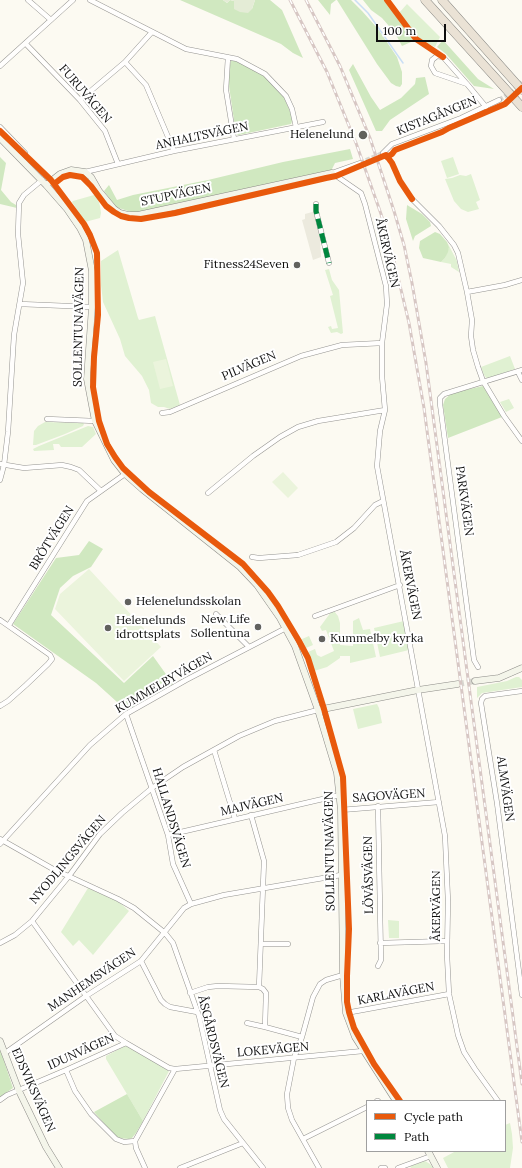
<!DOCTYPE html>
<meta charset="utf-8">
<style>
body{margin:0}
#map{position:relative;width:522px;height:1168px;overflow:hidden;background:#fcfaf2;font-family:Lora,serif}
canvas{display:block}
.legend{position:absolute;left:366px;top:1100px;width:140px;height:52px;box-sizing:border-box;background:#fff;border:1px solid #9f9f9f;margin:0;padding:5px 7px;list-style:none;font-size:12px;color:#0e0e0e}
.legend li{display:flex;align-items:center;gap:8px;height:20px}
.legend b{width:20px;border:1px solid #9f9f9f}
.scale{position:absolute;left:376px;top:24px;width:70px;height:18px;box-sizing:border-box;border:2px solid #0e0e0e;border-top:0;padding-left:5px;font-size:12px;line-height:14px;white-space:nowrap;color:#0e0e0e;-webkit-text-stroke:3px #fff;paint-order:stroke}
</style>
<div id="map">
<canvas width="522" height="1168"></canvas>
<ul class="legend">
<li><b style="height:5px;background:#e8590c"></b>Cycle path</li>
<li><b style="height:5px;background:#00873e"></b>Path</li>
</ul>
<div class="scale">100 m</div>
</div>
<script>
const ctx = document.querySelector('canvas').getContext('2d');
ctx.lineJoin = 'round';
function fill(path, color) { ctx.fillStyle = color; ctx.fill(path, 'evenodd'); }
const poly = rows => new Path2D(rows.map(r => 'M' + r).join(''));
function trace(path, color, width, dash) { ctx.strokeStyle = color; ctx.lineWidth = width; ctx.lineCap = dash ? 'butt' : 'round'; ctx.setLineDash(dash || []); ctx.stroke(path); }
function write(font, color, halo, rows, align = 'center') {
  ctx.font = font + ' Lora,serif'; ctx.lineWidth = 4; ctx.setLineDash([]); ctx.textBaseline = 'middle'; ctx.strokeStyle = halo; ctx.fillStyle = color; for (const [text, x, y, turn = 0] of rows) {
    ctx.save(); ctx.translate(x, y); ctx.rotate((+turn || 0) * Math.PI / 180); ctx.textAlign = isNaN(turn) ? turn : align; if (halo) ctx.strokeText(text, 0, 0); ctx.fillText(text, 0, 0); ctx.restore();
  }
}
const green = poly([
 [407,4,440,37,435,47,418,39,411,32,399,13],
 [453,157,459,174,447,178,441,161],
 [471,174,480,200,476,202,479,209,468,212,461,209,454,201,445,179,452,178,460,175,466,176],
 [94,195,97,196,100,206,101,213,100,218,85,222,72,202,73,201],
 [447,242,457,261,461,283,459,272,451,267,451,264,441,262,445,258,449,247],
 [118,250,138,318,139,320,155,316,180,405,170,409,164,407,158,407,151,403,149,390,142,376,125,356,120,339,103,302,101,285,101,261],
 [329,269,332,280,339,290,343,333,341,334,337,332,331,333,328,327,331,326,332,329,338,328,330,296,333,295,325,270],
 [510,356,515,369,487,379,484,375,481,367],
 [509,399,514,408,506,412,500,402],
 [45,422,83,423,84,424,83,426,65,434,36,445,33,445,34,431,38,426],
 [88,426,93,427,96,434,82,447,61,447,59,444,53,444,54,450,34,451,33,449,39,446],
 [334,611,338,616,340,623,340,645,353,646,353,621,359,618,363,630,370,629,376,657,350,663,350,656,340,656,340,658,327,667,314,671,308,652,315,649,317,655,321,657,334,651,326,630,322,631,320,627,331,612],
 [404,621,409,650,380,657,374,628],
 [309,636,313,645,306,648,302,639],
 [516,677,519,677,522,680,522,687,482,693,477,698,477,687,507,681],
 [377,704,379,708,382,723,358,729,353,709],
 [88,888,118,901,129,911,93,955,79,940,73,946,61,932],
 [388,920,399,921,399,938,389,938],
 [125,1046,132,1048,169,1071,143,1121,106,1059,106,1056],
 [510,1123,512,1134,513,1148,510,1168,448,1168,443,1158,456,1151,505,1151,505,1125],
 [425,1161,430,1164,433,1168,411,1168,410,1166]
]);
const forest = poly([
 [180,0,223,0,227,3,230,0,234,1,235,4,252,9,255,0,270,0,282,10,303,58,293,53,281,44],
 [318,0,336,0,331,4,330,15],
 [337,0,351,0,362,11,378,29,397,57,402,72,402,84,400,87,396,86,391,83,377,64],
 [363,0,384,0,414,39,411,42,402,46,395,33,382,18,371,10],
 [443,40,478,79,494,89,474,86,446,54,437,47],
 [231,60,240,62,267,77,284,97,293,119,291,124,239,135,236,134,229,86,228,76],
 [353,64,371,97,380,110,401,98,415,84,416,78,425,77,429,94,390,120,382,131,376,131,349,70],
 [350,149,353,159,335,163,331,171,137,214,116,207,104,191,109,185,117,200,133,195,208,180,283,162],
 [0,157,6,163,1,190,11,202,16,205,17,208,0,204],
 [407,205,422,214,430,222,431,226,415,236,413,241,406,219],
 [435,232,440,234,447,242,449,247,448,252,445,258,441,262,423,258,419,248,420,241],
 [483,386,502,417,448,438,443,405,445,399,452,393],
 [89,541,103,549,91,567,73,576,60,588,51,615,124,683,153,656,173,684,127,711,96,683,13,624,56,558,79,555],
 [0,1049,13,1088,0,1097],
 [127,1094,143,1121,136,1133,132,1138,129,1139,118,1138,109,1129,94,1112]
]);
const cemetery = poly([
 [223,0,255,0,252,9,248,13,240,12,234,9,234,1,230,0,227,3]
]);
const pitch = poly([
 [166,359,173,386,160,389,153,362],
 [283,472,298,488,288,498,272,482],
 [89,569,161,647,124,681,55,609,60,594]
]);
const plaza = poly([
 [316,211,320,237,321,257,313,260,302,220,305,219,305,214]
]);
const stream = poly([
 [355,0,368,13,403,63]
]);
const streetTunnel = poly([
 [499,100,512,92,522,82],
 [360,163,383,153]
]);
const secondaryTunnel = poly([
 [458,684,475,681]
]);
const street = poly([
 [28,0,51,20],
 [90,0,186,49,237,59,265,74,286,96,292,109,296,127],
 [26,44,80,100,105,131,118,164],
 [228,57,226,90,234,139],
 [125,62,146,85,174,151],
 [0,66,73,0],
 [467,84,435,73,431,66,432,60,437,56,443,57,467,84,486,107],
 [80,100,125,62,152,32],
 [0,127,25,153],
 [383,153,392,144,461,118,499,100],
 [85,172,174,151,323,122],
 [332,173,361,193,365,204,386,286,387,304,382,343,382,376,385,410,380,431,377,466,445,836,448,901,447,955,449,994,458,1035,464,1052,475,1069,498,1101],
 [332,173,360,163],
 [412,199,439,226,454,245,458,253,467,292,472,320,471,336,473,350,478,367,483,381,504,416,522,441],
 [316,204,316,211,329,263],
 [467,292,505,285,522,280],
 [20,304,92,307],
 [518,372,522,380],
 [162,413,170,412,301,356,342,345,382,343],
 [47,419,95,421],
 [0,464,24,468,62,465,71,467,79,470,101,491],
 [0,480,4,465,8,432,14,335,23,283,18,234,19,203,24,195,42,180],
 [208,493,253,456,280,437,298,427,318,421,385,410],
 [252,557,259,558,298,555,336,542,354,528,375,505,383,501],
 [216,614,249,647],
 [315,616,400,585],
 [0,620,50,655,52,659,48,664,26,685,8,701,0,706],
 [9,625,87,501,125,474],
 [478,667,474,660,440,404,440,398,444,394,522,370],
 [522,691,485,696,482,699,481,703,497,803,522,995],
 [126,714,168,835,173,864,191,904],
 [214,750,235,819],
 [341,810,439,802],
 [251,815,264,861,259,987],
 [168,835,340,795],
 [0,839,53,869,118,899,134,908,165,933,173,943,199,1016,220,1110,224,1119,263,1168],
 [0,844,90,745,126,714,186,680,286,628],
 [32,921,115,1036,126,1043,169,1068,175,1069],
 [0,943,15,935,32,921,69,876,100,834,122,813,152,788,183,767,239,736,275,721,318,710],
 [380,943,447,941],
 [261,944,288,944],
 [141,961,161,1000,165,1004,170,1007,197,1012],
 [378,966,381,960,378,806],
 [190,993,208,987,218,986,259,987,263,989,266,993,265,1027,302,1037],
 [346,1013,449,994],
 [247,1023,265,1027],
 [5,1053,86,996,141,961,184,908,191,904,224,895,341,875],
 [66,1070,75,1091,91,1114,116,1139,124,1142,135,1141],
 [0,1100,7,1095,66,1070,126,1043],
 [377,1101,378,1101],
 [303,1139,367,1107],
 [145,1168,136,1148,135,1141,175,1069,363,1051],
 [180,1168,243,1143],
 [319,1168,292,1120,288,1108,287,1094,294,1058,302,1037,313,997,320,984,326,980,343,975],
 [381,1168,385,1168],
 [398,1168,431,1156]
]);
const secondary = poly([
 [0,138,46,185,67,209,80,228,86,240,92,271,92,307,87,379,95,421,114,460,125,474,142,489,240,567,257,585,280,618,295,646,318,710,337,773,341,810,343,975,346,1013,355,1037,396,1101],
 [46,185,60,174,71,170,85,172,91,177,99,191,114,209,120,213,128,215,138,215,332,173],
 [475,681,499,678,522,668],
 [318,710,418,690,458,684],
 [0,1041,19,1091,46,1147,59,1168],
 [428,1151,437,1168]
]);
const highway = poly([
 [425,0,522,107],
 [442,0,522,90]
]);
const rail = poly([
 [290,0,327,72,356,143,381,214,391,248,409,323,424,408,522,1142],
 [306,0,340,66,370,138,394,211,404,245,412,283,426,363,522,1084]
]);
const quiet = poly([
 [316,204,316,211,329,263]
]);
const cycleway = poly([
 [387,0,416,39,443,57],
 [0,131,51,180,84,224,90,235,97,253,98,315,94,357,93,387,99,421,107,444,115,457,123,468,149,492,243,564,268,592,278,606,299,641,308,658,324,709,343,777,349,929,347,976,347,1002,349,1012,354,1028,374,1064,400,1101],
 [387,157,392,154,395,150,442,132,449,128,505,104,522,88],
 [54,184,63,177,70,175,82,177,91,186,106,206,114,212,121,216,129,218,141,219,175,213,326,178,336,176,386,155,392,163,400,181,412,199]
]);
const markers = [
 [363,135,5,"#61615e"],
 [297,265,4,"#61615e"],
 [128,602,4,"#61615e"],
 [258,627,4,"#61615e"],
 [108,628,4,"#61615e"],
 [322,639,4,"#61615e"]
];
const streetNames = [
 ["FURUVÄGEN",85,94,49],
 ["KISTAGÅNGEN",437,116,-22],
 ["ANHALTSVÄGEN",202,136,-12],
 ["STUPVÄGEN",176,195,-12],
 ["ÅKERVÄGEN",387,253,77],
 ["SOLLENTUNAVÄGEN",79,327,-89],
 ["PILVÄGEN",249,366,-23],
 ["PARKVÄGEN",464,501,82],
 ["BRÖTVÄGEN",52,538,-58],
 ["ÅKERVÄGEN",410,585,79],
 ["KUMMELBYVÄGEN",164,683,-30],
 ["ALMVÄGEN",505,789,82],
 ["SAGOVÄGEN",389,796,-4],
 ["MAJVÄGEN",252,805,-13],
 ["HALLANDSVÄGEN",171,818,73],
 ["SOLLENTUNAVÄGEN",330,851,-91],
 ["NYODLINGSVÄGEN",68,860,-50],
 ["LÖVÅSVÄGEN",369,875,-91],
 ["ÅKERVÄGEN",437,906,-90],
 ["MANHEMSVÄGEN",92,980,-34],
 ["KARLAVÄGEN",396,994,-11],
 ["ÅSGÅRDSVÄGEN",213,1042,76],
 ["LOKEVÄGEN",273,1050,-5],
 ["IDUNVÄGEN",81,1052,-24],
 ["EDSVIKSVÄGEN",33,1090,66]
];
const poiNames = [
 ["Helenelund",354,135],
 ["Fitness24Seven",289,265],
 ["Helenelundsskolan",136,602,"left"],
 ["New Life",250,620],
 ["Sollentuna",250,634],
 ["Helenelunds",116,621,"left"],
 ["idrottsplats",116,635,"left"],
 ["Kummelby kyrka",330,639,"left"]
];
fill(green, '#e0f1d2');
fill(forest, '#d0e8c0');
fill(cemetery, '#e4ecd6');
fill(pitch, '#ebf4dc');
fill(plaza, '#eceade');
trace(stream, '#cadff5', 1.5);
trace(streetTunnel, '#d8d7d0', 4.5, [4.5, 2]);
trace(secondaryTunnel, '#d8d7d0', 6, [6, 3]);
trace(street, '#959491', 5.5);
trace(secondary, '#8c8b87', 7);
trace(highway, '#82827e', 9);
trace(street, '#fffefd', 4.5);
trace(secondary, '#f4f5ea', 6);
trace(highway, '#eae2d5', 8);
trace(rail, '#d7c7c4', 3);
trace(rail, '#fff', 1.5, [4.5]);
trace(quiet, '#00873e', 5, [10, 5]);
trace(cycleway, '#e8590c', 6);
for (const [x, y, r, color] of markers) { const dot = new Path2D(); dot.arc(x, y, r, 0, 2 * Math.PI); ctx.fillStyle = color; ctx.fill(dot); trace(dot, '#fff', 1.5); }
write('12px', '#0e0e0e', '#fff', streetNames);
write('12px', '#0e0e0e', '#fff', poiNames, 'right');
</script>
